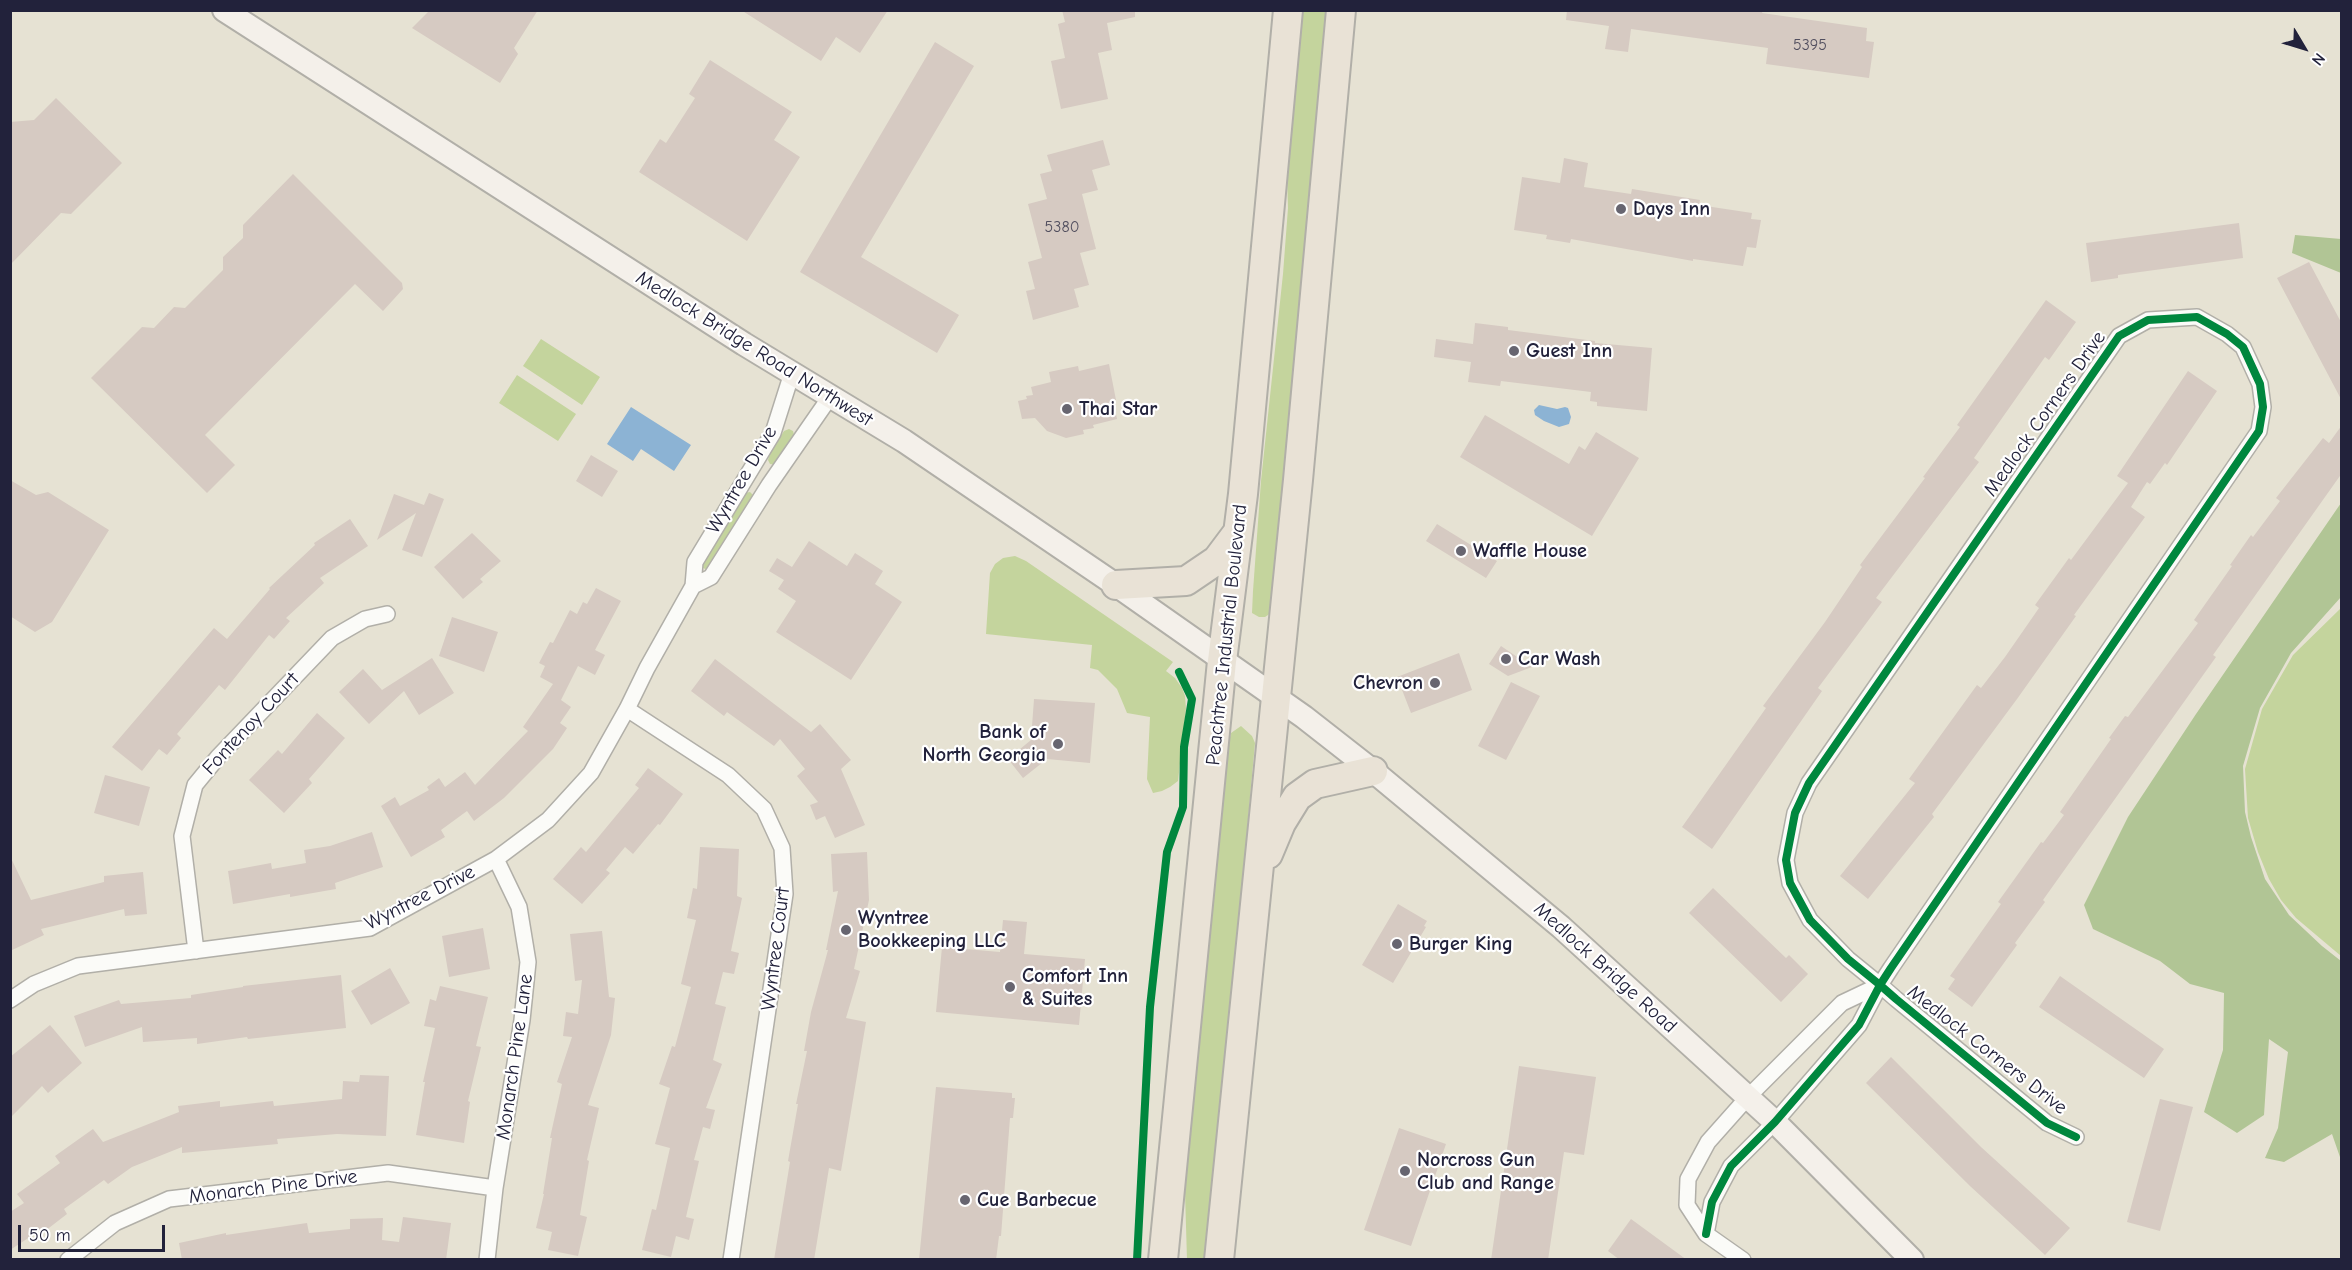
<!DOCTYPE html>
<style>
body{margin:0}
#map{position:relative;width:2352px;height:1270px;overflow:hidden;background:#e6e2d3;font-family:"Comic Neue",sans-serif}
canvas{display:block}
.frame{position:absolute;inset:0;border:12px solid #22223b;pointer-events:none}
.north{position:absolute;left:2274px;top:18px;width:60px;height:60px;-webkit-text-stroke:4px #fff;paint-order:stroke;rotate:128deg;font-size:16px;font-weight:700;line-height:24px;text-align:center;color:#22223b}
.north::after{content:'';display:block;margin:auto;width:21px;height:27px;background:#22223b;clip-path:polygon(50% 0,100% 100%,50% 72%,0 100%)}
.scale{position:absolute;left:18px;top:1225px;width:147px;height:27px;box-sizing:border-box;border:3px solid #22223b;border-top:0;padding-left:8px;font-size:18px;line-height:21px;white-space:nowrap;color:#22223b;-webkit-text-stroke:4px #fff;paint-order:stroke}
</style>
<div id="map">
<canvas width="2352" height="1270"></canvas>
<div class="frame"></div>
<div class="north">N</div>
<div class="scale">50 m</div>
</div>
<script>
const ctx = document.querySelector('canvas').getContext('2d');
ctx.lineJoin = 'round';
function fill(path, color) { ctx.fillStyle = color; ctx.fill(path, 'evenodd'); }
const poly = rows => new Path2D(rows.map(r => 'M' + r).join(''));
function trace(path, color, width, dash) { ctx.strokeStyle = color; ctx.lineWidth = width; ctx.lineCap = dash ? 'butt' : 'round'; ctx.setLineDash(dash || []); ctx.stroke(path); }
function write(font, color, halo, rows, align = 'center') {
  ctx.font = font + ' "Comic Neue",sans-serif'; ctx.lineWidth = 4.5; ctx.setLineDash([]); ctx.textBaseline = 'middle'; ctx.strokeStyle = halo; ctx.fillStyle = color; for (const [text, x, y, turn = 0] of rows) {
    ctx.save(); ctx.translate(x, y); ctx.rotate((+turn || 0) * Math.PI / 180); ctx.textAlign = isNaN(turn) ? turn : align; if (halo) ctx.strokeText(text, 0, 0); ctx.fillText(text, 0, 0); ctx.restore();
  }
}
const green = poly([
 [1300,11,1332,11,1274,611,1265,617,1259,617,1252,613,1253,591,1261,481,1283,274,1288,208,1286,145],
 [541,339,600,377,582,405,523,366],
 [517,375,576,414,558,441,499,403],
 [789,429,793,431,795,438,778,465,770,464,768,460,770,453,784,431],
 [750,492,754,496,708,570,703,568,701,565,745,493],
 [1015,556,1026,561,1173,662,1166,671,1175,678,1182,688,1185,696,1186,709,1178,781,1170,787,1162,791,1153,793,1147,779,1150,717,1127,713,1117,689,1098,670,1090,668,1092,645,986,634,990,573,995,564,1003,558],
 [2341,608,2342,608,2341,956,2296,918,2281,900,2269,879,2258,852,2248,818,2245,769,2262,709,2293,655],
 [1241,726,1252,736,1255,743,1208,1259,1187,1260,1185,1192,1210,914,1228,747,1231,733]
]);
const forest = poly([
 [2295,235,2341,239,2341,273,2292,253],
 [2341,503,2341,597,2291,653,2260,708,2243,766,2245,812,2251,837,2265,879,2289,915,2322,946,2341,961,2341,1160,2332,1134,2284,1162,2265,1158,2278,1128,2288,1052,2269,1039,2264,1115,2237,1133,2204,1112,2223,1050,2224,993,2190,984,2160,961,2093,929,2084,905,2128,817,2196,714]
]);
const water = poly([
 [1539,405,1557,409,1565,407,1568,408,1571,417,1569,424,1559,427,1544,421,1535,415,1534,410],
 [631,407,691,445,674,471,641,449,633,461,607,444]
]);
const building = poly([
 [430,10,538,10,514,48,518,54,500,83,412,28],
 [741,10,888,10,860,53,836,37,821,61],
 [1062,10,1135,10,1135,17,1107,23,1112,50,1098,53,1108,99,1061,109,1051,61,1065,58,1058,24,1065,22],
 [1567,10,1763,10,1762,13,1867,28,1866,41,1874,42,1869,78,1766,64,1768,48,1631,29,1628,52,1605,49,1609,26,1566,20],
 [935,42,974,66,861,257,959,315,937,353,800,272],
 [710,60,792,112,774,140,800,157,747,241,639,172,660,139,666,143,695,98,689,94],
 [56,98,122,163,71,214,61,213,10,265,10,122,34,120],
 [1103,140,1110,165,1092,170,1098,190,1082,194,1096,249,1080,253,1089,285,1074,289,1079,307,1033,320,1026,291,1035,289,1028,262,1042,258,1028,204,1047,199,1040,174,1052,171,1047,155],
 [1564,158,1588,163,1584,187,1631,194,1632,189,1700,200,1699,205,1752,213,1751,219,1761,220,1756,248,1747,247,1743,266,1693,259,1693,261,1571,239,1570,243,1546,239,1547,235,1514,230,1522,177,1560,183],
 [293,174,402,283,403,289,383,311,355,284,205,435,235,465,207,493,91,378,142,327,154,328,174,307,185,308,223,270,223,257,243,238,243,225],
 [2239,223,2243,258,2118,275,2118,278,2091,282,2086,243],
 [2309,262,2342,324,2342,401,2277,278],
 [2046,300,2076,322,2049,360,2045,357,1974,458,1979,462,1876,598,1882,602,1818,688,1822,691,1712,849,1682,827,1766,708,1763,706,1825,622,1862,567,1860,565,1925,478,1923,477,1960,427,1957,425],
 [1475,323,1508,327,1508,330,1595,341,1595,343,1652,348,1647,411,1597,406,1597,402,1590,401,1591,392,1501,381,1500,386,1468,382,1471,362,1434,357,1436,339,1473,344],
 [1109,364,1116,400,1113,400,1117,419,1093,425,1094,428,1083,430,1084,434,1066,438,1047,431,1035,418,1022,419,1018,401,1027,399,1026,396,1033,395,1031,387,1051,382,1049,372,1078,366,1079,371],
 [2188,371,2217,391,2167,465,2165,463,2150,484,2147,482,2131,507,2145,517,2074,615,2076,616,2017,699,1932,814,1934,817,1868,899,1840,876,1915,783,1909,779,1977,685,1981,688,2005,657,2039,608,2035,605,2069,558,2071,560,2128,483,2117,476],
 [1485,415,1569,464,1579,446,1585,450,1596,432,1639,458,1592,536,1460,457],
 [2342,425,2342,473,2213,655,2216,657,2201,678,2043,900,2045,902,2015,943,2017,945,1972,1007,1948,989,1955,979,1950,976,2001,904,1998,902,2041,842,2043,843,2064,815,2060,812,2111,739,2109,738,2125,716,2128,717,2198,623,2194,620,2232,566,2230,565,2251,535,2253,537,2280,501,2276,498,2323,438,2329,443],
 [591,455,618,471,602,497,576,481],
 [10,480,36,495,48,492,109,530,52,622,35,632,10,616],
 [429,493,444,499,422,557,402,550,416,513,377,540,394,494,424,505],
 [350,519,368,546,320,578,324,583,286,618,290,621,274,639,269,635,225,690,219,685,177,734,181,738,167,755,159,749,142,771,112,747,214,628,227,639,270,589,269,588,315,545,314,543],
 [1437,524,1497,561,1486,578,1426,541],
 [472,533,501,561,480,579,483,582,463,599,434,567],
 [809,541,847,566,855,553,883,571,875,584,902,602,851,680,776,632,796,601,778,589,784,580,769,571,777,558,792,567],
 [596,588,621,601,595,650,605,655,595,675,578,666,561,700,571,707,560,723,567,728,553,749,504,798,474,821,467,811,441,830,445,837,411,857,381,806,395,797,400,806,429,790,427,787,439,778,445,787,465,772,475,785,528,731,523,727,553,684,540,677,545,666,539,663,550,642,553,643,570,610,577,614,583,602,587,604],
 [452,617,498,632,484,672,439,656],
 [1501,646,1532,667,1508,676,1489,664],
 [1459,653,1472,690,1411,713,1397,677],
 [432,658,454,693,419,715,404,691,369,724,339,692,363,669,382,690],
 [715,659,811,732,820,724,851,760,841,769,865,825,835,838,825,816,816,820,810,805,818,802,797,776,805,769,780,739,774,746,727,712,724,716,691,691],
 [1511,682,1540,696,1506,760,1478,746],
 [1034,699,1095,703,1090,763,1047,759,1023,778,1008,759,1031,740],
 [317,713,345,738,309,779,312,783,284,813,249,780,278,750,282,754],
 [648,768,683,794,660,825,658,824,633,854,625,847,606,870,610,873,582,904,553,879,581,847,586,852,639,788,635,785],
 [105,775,150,787,139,826,94,813],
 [372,832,383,867,335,883,336,889,290,897,290,894,233,904,228,871,271,863,272,869,306,863,304,850,330,846],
 [700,847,739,849,737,896,742,898,731,951,739,953,734,974,723,972,715,1004,726,1007,713,1060,722,1064,706,1108,715,1110,710,1129,703,1127,694,1160,699,1161,686,1217,694,1219,689,1240,676,1236,671,1257,642,1250,652,1209,656,1210,670,1148,655,1144,670,1088,659,1084,672,1046,675,1047,691,987,681,984,696,920,687,918,693,888,697,889],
 [867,852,869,900,854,969,860,971,846,1018,866,1022,841,1171,829,1168,814,1260,774,1260,790,1162,788,1161,798,1104,796,1104,807,1051,804,1051,811,1012,828,950,826,950,838,891,833,892,831,854],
 [10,856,31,900,104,882,104,876,143,872,147,914,125,916,124,909,41,929,44,935,10,951],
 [1713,888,1786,958,1789,955,1808,974,1781,1002,1689,913],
 [1398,904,1427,921,1424,926,1426,927,1393,983,1362,965],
 [1003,920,1027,922,1024,954,1085,959,1079,1025,936,1012,942,947,1000,952],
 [483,928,490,969,449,977,442,936],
 [602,931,609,997,615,998,611,1035,588,1105,599,1108,587,1160,589,1161,580,1215,587,1217,578,1256,548,1250,552,1232,536,1228,544,1194,543,1194,552,1138,550,1138,562,1084,557,1082,572,1037,563,1036,566,1012,578,1014,582,980,575,981,570,934],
 [390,968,410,1003,371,1025,351,991],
 [341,975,346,1028,248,1039,247,1037,197,1044,197,1038,143,1042,142,1027,85,1047,74,1016,119,1000,121,1004,191,998,191,995,243,987,243,986],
 [2060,976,2164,1049,2144,1078,2039,1007],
 [440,986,488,997,476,1046,481,1047,468,1101,470,1102,464,1143,416,1135,425,1082,423,1082,435,1028,424,1026,430,999,436,1001],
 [50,1025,82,1063,48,1093,42,1086,10,1118,10,1057],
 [1891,1057,1981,1147,2070,1228,2045,1255,1970,1186,1866,1083],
 [1519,1066,1596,1077,1584,1155,1564,1152,1548,1260,1491,1260],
 [360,1075,389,1076,386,1136,337,1134,277,1139,278,1144,182,1153,182,1147,132,1167,108,1184,104,1180,64,1209,67,1214,45,1231,42,1229,10,1250,10,1212,24,1203,17,1194,60,1163,55,1156,93,1129,103,1142,179,1112,178,1106,220,1101,220,1107,273,1101,274,1106,342,1099,343,1081,359,1082],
 [936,1087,1012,1093,1012,1098,1015,1098,1013,1118,1010,1118,1001,1236,999,1236,996,1260,919,1260],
 [2160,1099,2193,1107,2160,1231,2127,1222],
 [1399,1128,1446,1144,1411,1246,1364,1230],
 [403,1217,451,1223,446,1260,182,1260,179,1243,226,1233,226,1235,307,1223,309,1233,350,1229,350,1219,383,1218,382,1240,399,1242],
 [1631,1219,1687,1260,1620,1260,1608,1251]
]);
const street = poly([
 [693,586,711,577,769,485,830,397],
 [627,709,728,775,764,809,782,848,785,894,731,1260],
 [196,951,182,836,195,785,218,757,332,638,365,619,387,614],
 [10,1000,34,984,78,966,370,928,496,859,548,820,591,773,627,709,647,668,693,586,695,562,773,433,792,373],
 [1706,1234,1712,1202,1731,1166,1775,1122,1859,1025,1880,985,1891,968,2259,431,2263,407,2260,384,2243,347,2227,334,2197,317,2148,320,2119,336,1809,783,1795,813,1786,860,1790,883,1810,920,1848,959,1880,985,1896,999,2047,1123,2076,1137],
 [68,1260,115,1223,169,1199,388,1173,495,1188],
 [487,1260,495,1188,522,1020,528,962,519,907,496,859],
 [1743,1260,1706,1234,1687,1205,1688,1179,1708,1142,1748,1097,1842,1003,1880,985]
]);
const secondary = poly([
 [224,10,744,344,904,441,1116,585,1304,717,1373,771,1561,927,1775,1122,1912,1260]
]);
const highway = poly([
 [1116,585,1186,581,1217,560,1238,532],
 [1268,854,1281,823,1297,797,1315,784,1373,771],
 [1163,1260,1222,661,1243,494,1288,10],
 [1219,1260,1298,480,1341,10]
]);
const cycleway = poly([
 [1706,1234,1712,1202,1731,1166,1775,1122,1859,1025,1880,985,1891,968,2259,431,2263,407,2260,384,2243,347,2227,334,2197,317,2148,320,2119,336,1809,783,1795,813,1786,860,1790,883,1810,920,1848,959,1880,985,1896,999,2047,1123,2076,1137],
 [1137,1260,1150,1007,1167,852,1183,807,1184,747,1192,699,1179,672]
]);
const markers = [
 [1621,209,6,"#676570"],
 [1514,351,6,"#676570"],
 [1067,409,6,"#676570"],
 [1461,551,6,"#676570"],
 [1506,659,6,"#676570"],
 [1435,683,6,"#676570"],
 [1058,744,6,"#676570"],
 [846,930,6,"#676570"],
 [1397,944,6,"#676570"],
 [1010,987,6,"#676570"],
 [1405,1171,6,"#676570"],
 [965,1200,6,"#676570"]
];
const numberNames = [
 ["5395",1810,45],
 ["5380",1062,227]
];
const poiNames = [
 ["Days Inn",1633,209],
 ["Guest Inn",1526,351],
 ["Thai Star",1079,409],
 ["Waffle House",1473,551],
 ["Car Wash",1518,659],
 ["Chevron",1423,683,"right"],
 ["Bank of",1046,732,"right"],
 ["North Georgia",1046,755,"right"],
 ["Wyntree",858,918],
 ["Bookkeeping LLC",858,941],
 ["Burger King",1409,944],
 ["Comfort Inn",1022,976],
 ["& Suites",1022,999],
 ["Norcross Gun",1417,1160],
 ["Club and Range",1417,1183],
 ["Cue Barbecue",977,1200]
];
const streetNames = [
 ["Medlock Bridge Road Northwest",754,349,32],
 ["Medlock Corners Drive",2045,414,-55],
 ["Wyntree Drive",742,480,-60],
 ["Peachtree Industrial Boulevard",1227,635,-84],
 ["Fontenoy Court",251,724,-47],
 ["Wyntree Drive",420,898,-27],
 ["Wyntree Court",776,949,-83],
 ["Medlock Bridge Road",1605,968,42],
 ["Medlock Corners Drive",1987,1050,38],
 ["Monarch Pine Lane",515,1057,-82],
 ["Monarch Pine Drive",273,1187,-7]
];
fill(green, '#c4d49d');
fill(forest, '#b1c595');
fill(water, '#8cb3d4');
fill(building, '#d6cac2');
trace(street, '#b1afa8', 18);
trace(secondary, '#b1afa8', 26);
trace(highway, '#b1afa8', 32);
trace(street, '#fbfbf8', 15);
trace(secondary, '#f4f0ea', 22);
trace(highway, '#e9e2d6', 28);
trace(cycleway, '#00873e', 8);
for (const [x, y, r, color] of markers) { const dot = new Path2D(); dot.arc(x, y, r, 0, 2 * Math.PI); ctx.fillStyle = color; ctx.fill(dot); trace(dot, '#fff', 2); }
write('16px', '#514e5e', null, numberNames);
write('bold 20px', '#22223b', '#fff', poiNames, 'left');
write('20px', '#22223b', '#fff', streetNames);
</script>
